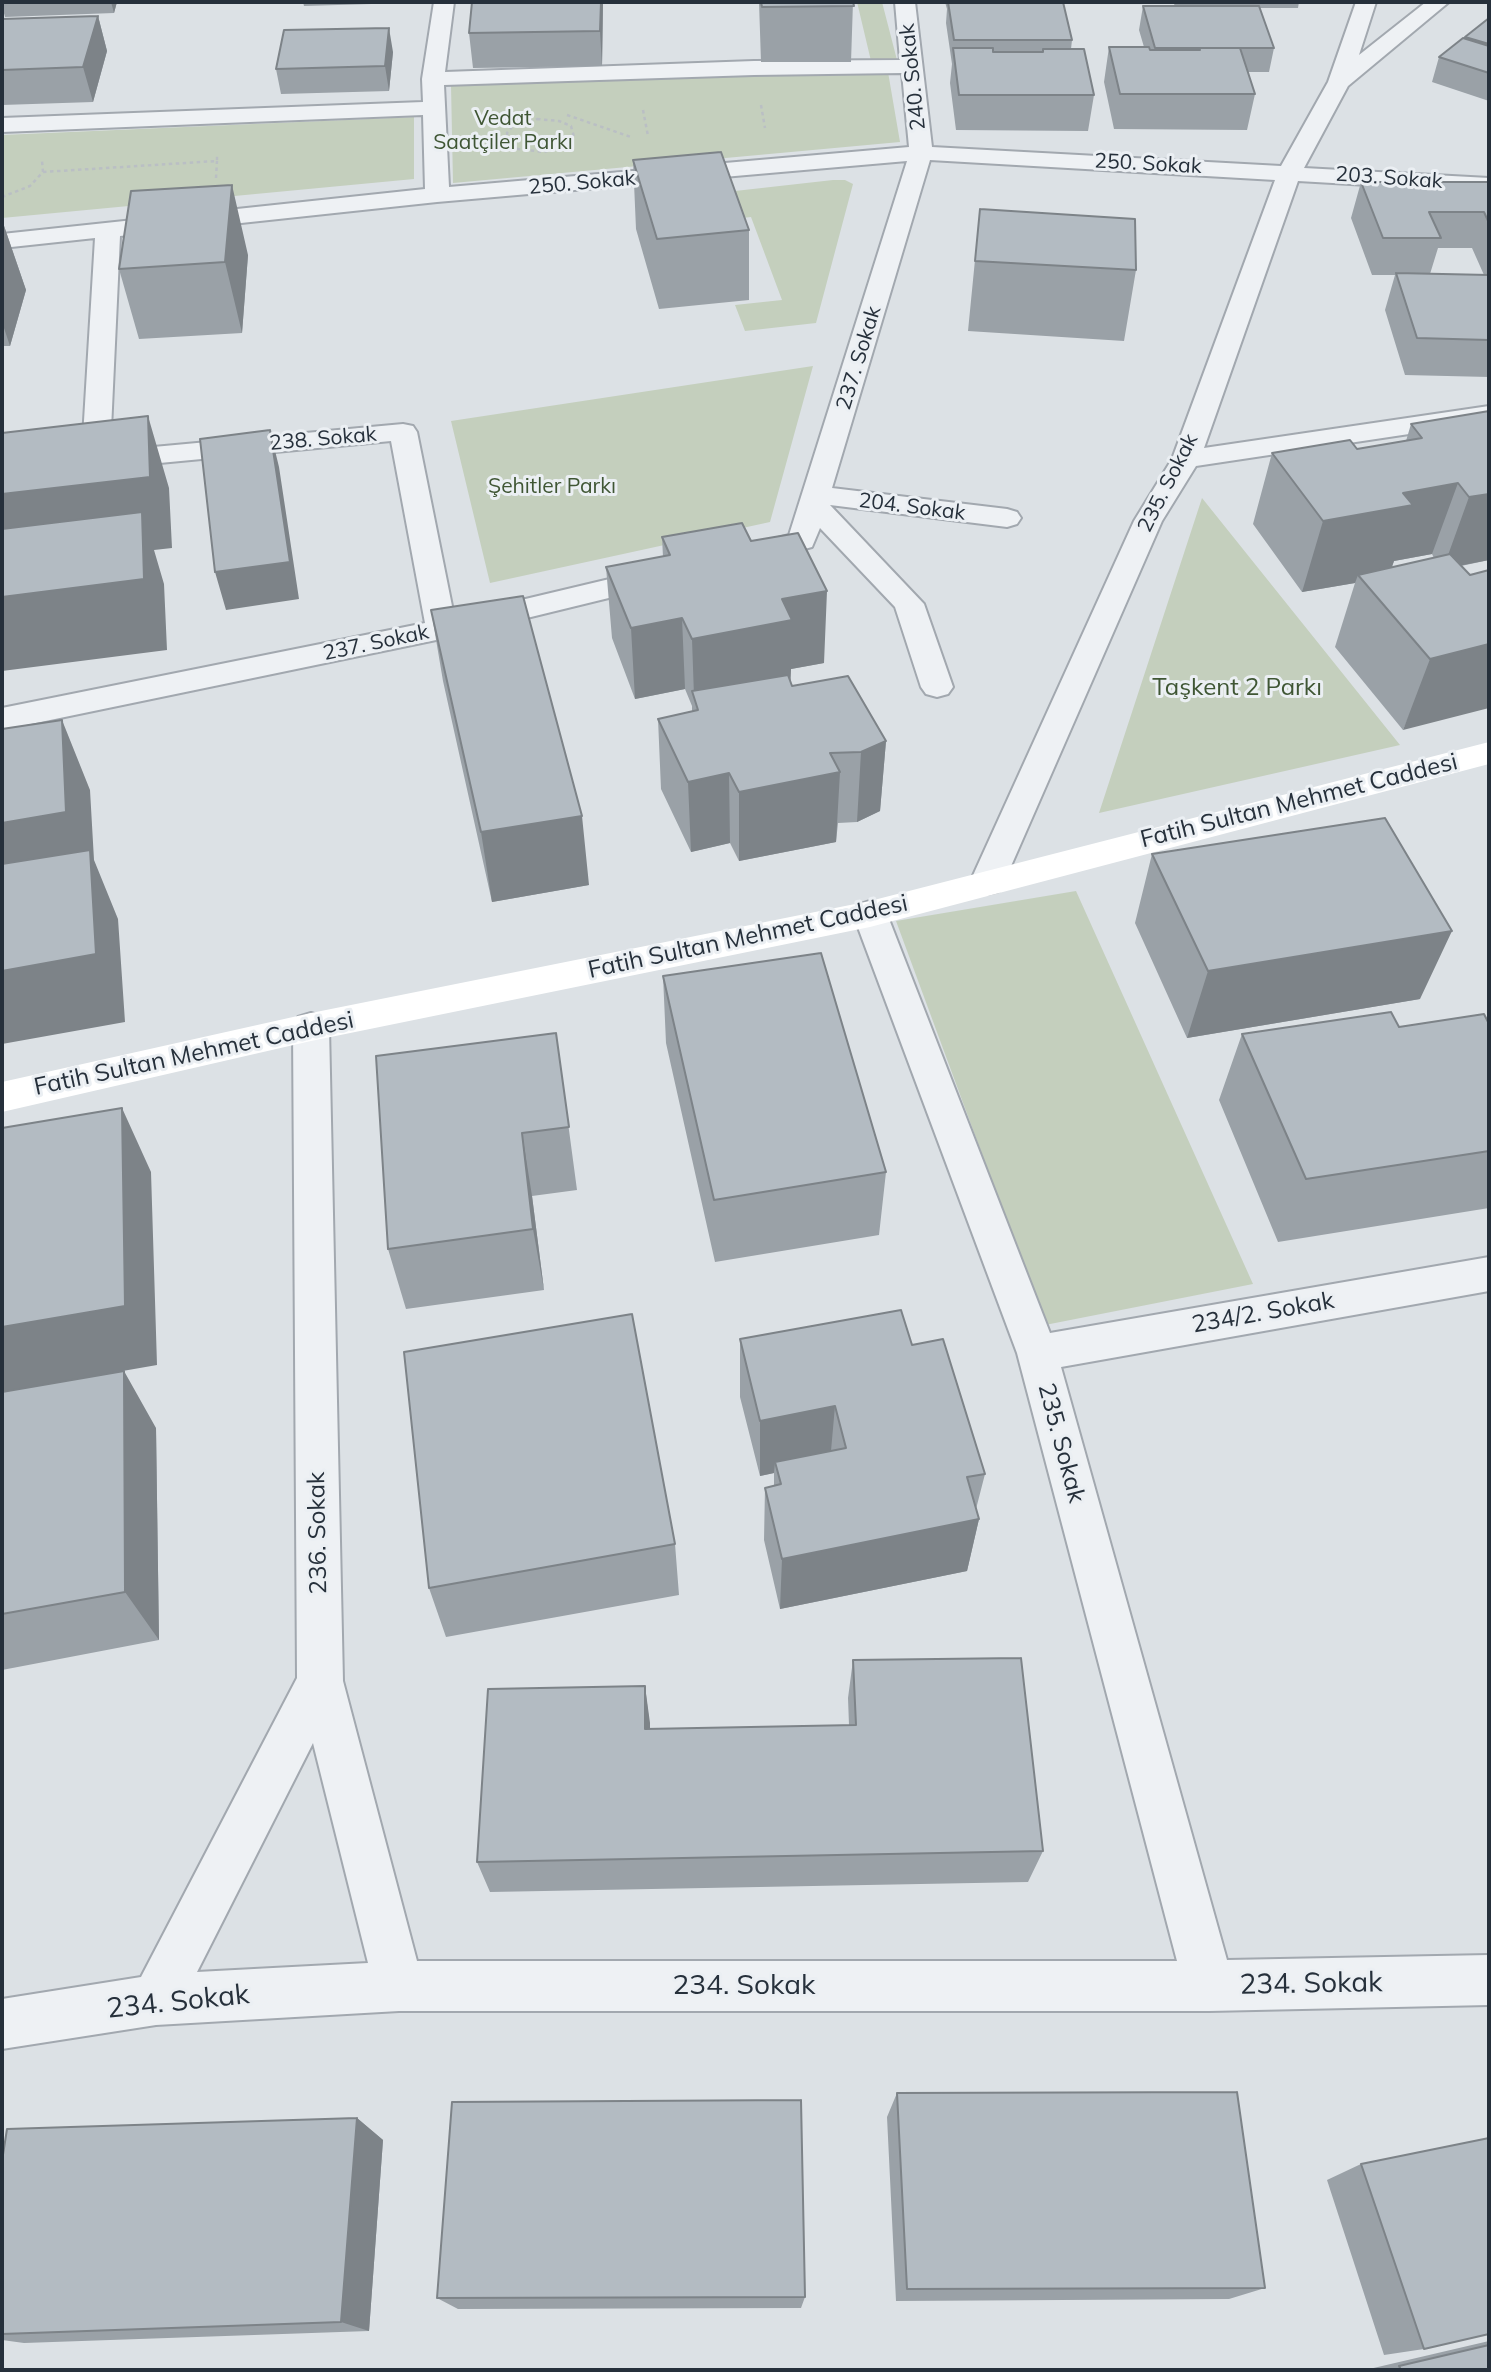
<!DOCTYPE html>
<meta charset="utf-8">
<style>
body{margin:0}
#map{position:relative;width:1491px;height:2372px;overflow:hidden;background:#dce1e5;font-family:Mulish,sans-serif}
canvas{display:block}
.frame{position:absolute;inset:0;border:4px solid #26303b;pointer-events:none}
</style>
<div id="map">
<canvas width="1491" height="2372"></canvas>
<div class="frame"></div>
</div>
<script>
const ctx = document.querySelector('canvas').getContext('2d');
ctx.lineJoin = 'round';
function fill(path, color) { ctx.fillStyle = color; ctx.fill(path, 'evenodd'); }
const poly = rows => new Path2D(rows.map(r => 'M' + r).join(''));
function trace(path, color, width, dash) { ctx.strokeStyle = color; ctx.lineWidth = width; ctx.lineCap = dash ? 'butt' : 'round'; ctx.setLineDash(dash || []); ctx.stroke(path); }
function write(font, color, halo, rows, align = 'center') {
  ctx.font = font + ' Mulish,sans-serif'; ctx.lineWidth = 6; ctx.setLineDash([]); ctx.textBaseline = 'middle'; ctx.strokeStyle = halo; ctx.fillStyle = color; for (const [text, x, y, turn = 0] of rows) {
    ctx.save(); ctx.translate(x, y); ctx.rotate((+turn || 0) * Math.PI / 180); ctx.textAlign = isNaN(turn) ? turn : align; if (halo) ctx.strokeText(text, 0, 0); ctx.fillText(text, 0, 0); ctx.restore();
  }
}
const green = poly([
 [857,2,882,2,897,60,871,61],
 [888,72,900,142,453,183,451,85],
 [414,117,414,179,2,218,2,135],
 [833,180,845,180,853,184,816,323,745,331,735,305,782,300,751,217,742,218,735,191],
 [813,366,770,522,490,583,451,421],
 [1202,498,1400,745,1099,813],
 [1076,891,1253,1284,1045,1325,896,921]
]);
const path = poly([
 [761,105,765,128],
 [643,110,648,136],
 [567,115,631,137],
 [537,119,559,121,571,126,574,137,565,146,544,152,518,149,510,144,507,133,512,127,537,119],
 [43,172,217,161,217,154],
 [216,178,217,161],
 [2,197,30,186,43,172,42,161]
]);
const street = poly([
 [434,2,454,2,445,72,754,61,900,60,895,2,915,2,932,147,1281,166,1328,82,1356,2,1376,2,1359,55,1426,2,1449,2,1348,86,1304,168,1489,178,1489,192,1298,181,1204,448,1489,406,1489,422,1196,466,1162,521,1004,882,999,891,987,894,975,891,970,882,1134,521,1172,459,1275,180,930,160,832,488,1007,509,1017,512,1021,518,1017,524,1007,527,830,505,924,604,953,687,948,694,937,697,926,694,921,687,895,607,820,528,812,547,752,563,742,560,737,554,742,548,789,535,907,161,437,202,120,236,110,451,403,424,413,426,417,432,454,616,660,567,670,569,675,576,670,583,441,639,2,730,2,708,425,623,391,441,2,478,2,462,82,454,95,238,2,248,2,234,425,189,423,115,2,132,2,118,423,102,422,79,434,2],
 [902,73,909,147,449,187,444,85,754,75,902,73],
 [870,901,882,905,887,914,1050,1333,1489,1257,1489,1291,1061,1367,1227,1960,1489,1955,1489,2005,1209,2011,399,2011,156,2025,2,2049,2,1999,141,1977,297,1678,293,1027,298,1017,311,1013,324,1017,329,1027,343,1681,417,1961,1177,1961,1017,1353,853,914,858,905,870,901],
 [313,1743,368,1963,197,1972,313,1743]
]);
const secondary = poly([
 [1489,742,1489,764,870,927,311,1041,2,1112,2,1082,311,1013,870,901,1489,742]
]);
const wall = poly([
 [2,2,117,2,114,13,5,17,2,6],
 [303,2,405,2,405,3,304,6],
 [603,2,602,66,473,68,469,33],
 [759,2,853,2,851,62,761,62],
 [945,2,1063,2,1072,40,1071,49,1094,95,1088,131,956,130,950,83,952,64,946,23,947,9],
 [1173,2,1299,2,1298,8,1260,8,1274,48,1269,72,1248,72,1255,94,1247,130,1114,129,1104,82,1109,47,1144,47,1139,30,1143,6,1175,6],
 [98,16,107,51,93,102,2,105,2,19],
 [1489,18,1489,101,1432,82,1439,57,1464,39,1465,37],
 [393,52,389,91,281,94,276,69],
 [633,160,749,230,749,300,659,309,636,229],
 [1361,182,1489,182,1489,377,1405,375,1385,310,1395,275,1372,275,1351,218],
 [1438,248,1472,248,1484,275,1430,274],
 [980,209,1136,270,1124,341,968,331],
 [2,220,26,290,10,346,2,346],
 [248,255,242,333,139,339,119,269],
 [1489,411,1489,560,1461,566,1470,575,1403,730,1335,647,1355,583,1302,592,1253,524,1272,453,1357,449,1406,441,1411,424],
 [1432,554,1434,558,1392,567,1394,561],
 [662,537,751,541,824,663,791,669,790,682,792,686,886,741,880,811,857,822,838,823,836,842,739,861,730,843,691,852,661,789,658,719,692,711,692,706,685,689,635,699,612,638,606,567,663,557],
 [431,610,589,885,492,902,443,681],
 [1152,854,1420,999,1187,1038,1135,923],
 [663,976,886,1172,879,1235,715,1262,666,1043],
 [1489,1024,1489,1208,1278,1242,1219,1100,1242,1034],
 [556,1033,577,1190,532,1196,544,1290,406,1309,388,1249],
 [740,1339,912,1345,985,1474,976,1509,979,1519,967,1571,780,1609,764,1540,765,1488,774,1486,774,1473,760,1476,740,1397],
 [2,1392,156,1428,159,1640,2,1670],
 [675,1544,679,1595,446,1637,429,1588],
 [853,1660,1043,1851,1028,1882,490,1892,477,1862,645,1686,650,1729,849,1725,848,1698],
 [897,2093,1265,2288,1229,2299,896,2301,887,2117],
 [357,2118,383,2140,369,2331,24,2343,2,2340,2,2161],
 [1361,2164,1424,2349,1384,2355,1327,2180],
 [805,2297,801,2308,458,2309,437,2298],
 [1489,2341,1489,2370,1365,2370]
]);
const shadedWall = poly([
 [111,2,117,2,114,13],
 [601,2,603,2,602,66,600,31],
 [98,16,107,51,93,102,83,67],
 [389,28,393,52,389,91,385,66],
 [232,185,248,255,242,333,225,262],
 [2,220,26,290,10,346,2,322],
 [148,416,169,488,172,548,154,550,164,584,167,650,2,671,2,494],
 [270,430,279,467,299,599,226,610,215,572],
 [1458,483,1432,554,1394,561,1388,577,1358,575,1355,583,1302,592,1323,521,1403,493],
 [1489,494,1489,560,1443,569,1469,497],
 [827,591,824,663,791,669,790,691,694,696,692,639,782,599],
 [682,618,685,689,635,699,631,628],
 [1489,644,1489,708,1403,730,1430,659],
 [62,720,90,790,94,860,118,919,125,1022,2,1044,2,823],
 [886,741,880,811,857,822,861,752],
 [840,772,836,842,739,861,739,792],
 [729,773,730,843,691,852,688,782],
 [582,816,589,885,492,902,481,832],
 [1452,931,1420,999,1187,1038,1208,971],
 [122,1108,151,1172,157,1365,2,1392,2,1327],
 [522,1133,532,1196,544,1290,533,1229],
 [124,1371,156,1428,159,1640,125,1592],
 [835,1406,830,1462,775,1462,774,1473,760,1476,760,1421],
 [979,1519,967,1571,780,1609,782,1559],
 [645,1686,650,1723,650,1765,645,1729],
 [357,2118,383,2140,369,2331,341,2322]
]);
const building = poly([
 [472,2,601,2,600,31,469,33,472,2],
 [761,2,853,2,854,6,762,7,761,2],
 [948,2,1063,2,1072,40,954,40,948,2],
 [1143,6,1259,6,1274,48,1155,48,1143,6],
 [98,16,83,67,2,70,2,19,98,16],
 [1489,18,1489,44,1465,37,1489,18],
 [389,28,385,66,276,69,284,30,389,28],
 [1463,38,1489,46,1489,73,1439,57,1463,38],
 [1109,47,1149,47,1150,50,1200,50,1199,48,1240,48,1255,94,1120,94,1109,47],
 [953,48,993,48,993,52,1043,52,1043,49,1084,49,1094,95,959,95,953,48],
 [721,152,749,230,657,239,633,160,721,152],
 [1361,182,1489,182,1489,223,1484,212,1429,212,1441,238,1383,238,1361,182],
 [232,185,225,262,119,269,131,191,232,185],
 [980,209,1135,219,1136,270,975,261,980,209],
 [1396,273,1489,275,1489,340,1417,338,1396,273],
 [1489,411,1489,494,1469,497,1458,483,1403,493,1413,505,1323,521,1272,453,1350,440,1357,449,1422,438,1411,424,1489,411],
 [148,416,150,477,2,494,2,433,148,416],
 [270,430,290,562,215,572,200,439,270,430],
 [142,512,144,579,2,597,2,529,142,512],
 [742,523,751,541,798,533,827,591,782,599,792,620,692,639,682,618,631,628,606,567,670,555,662,537,742,523],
 [1450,554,1470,575,1489,570,1489,644,1430,659,1358,575,1450,554],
 [523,596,582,816,481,832,431,610,523,596],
 [788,675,792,686,848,676,886,741,861,752,830,753,840,772,739,792,729,773,688,782,658,719,698,710,692,691,788,675],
 [62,720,66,812,2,823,2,729,62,720],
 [1385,818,1452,931,1208,971,1152,854,1385,818],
 [90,850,96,954,2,971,2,864,90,850],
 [821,953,886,1172,714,1200,663,976,821,953],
 [1391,1012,1399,1027,1484,1014,1489,1024,1489,1151,1306,1179,1242,1034,1391,1012],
 [556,1033,569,1127,522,1133,533,1229,388,1249,376,1056,556,1033],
 [122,1108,125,1306,2,1327,2,1128,122,1108],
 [901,1310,912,1345,943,1339,985,1474,967,1477,979,1519,782,1559,765,1488,781,1484,775,1462,846,1448,835,1406,760,1421,740,1339,901,1310],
 [632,1314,675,1544,429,1588,404,1352,632,1314],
 [124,1371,125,1592,2,1614,2,1392,124,1371],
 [1021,1658,1043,1851,477,1862,488,1689,645,1686,645,1729,856,1725,853,1660,1021,1658],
 [1237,2092,1265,2288,907,2289,897,2093,1237,2092],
 [801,2100,805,2297,437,2298,452,2102,801,2100],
 [357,2118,341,2322,2,2334,2,2161,7,2129,357,2118],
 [1489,2138,1489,2334,1424,2349,1361,2164,1489,2138],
 [1489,2345,1489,2370,1401,2370,1399,2366,1489,2345]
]);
const farStreetnames = [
 ["240. Sokak",913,77,-96],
 ["250. Sokak",1148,164,3],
 ["203. Sokak",1389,178,4],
 ["250. Sokak",582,183,-5],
 ["237. Sokak",859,358,-73],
 ["238. Sokak",323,439,-5],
 ["235. Sokak",1168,483,-63],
 ["204. Sokak",912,507,7],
 ["237. Sokak",376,643,-12]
];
const farParknames = [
 ["Vedat",503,119],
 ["Saatçiler Parkı",503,143],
 ["Şehitler Parkı",552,487]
];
const parkNames = [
 ["Taşkent 2 Parkı",1237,688]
];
const streetNames = [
 ["Fatih Sultan Mehmet Caddesi",1299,801,-14],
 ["Fatih Sultan Mehmet Caddesi",748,937,-12],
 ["Fatih Sultan Mehmet Caddesi",194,1054,-12],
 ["234/2. Sokak",1263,1313,-10],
 ["235. Sokak",1061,1443,75],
 ["236. Sokak",318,1533,-91]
];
const nearStreetnames = [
 ["234. Sokak",1311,1984,-1],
 ["234. Sokak",744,1986],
 ["234. Sokak",178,2002,-6]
];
fill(green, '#c4cfbd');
trace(street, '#a2a8af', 4);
trace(path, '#babfc4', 2.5, [3.5, 3.5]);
fill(street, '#eef1f4');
fill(secondary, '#fff');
fill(wall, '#9aa1a7');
fill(shadedWall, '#7d8388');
fill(building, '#b3bbc2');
trace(building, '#7d8388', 2);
write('21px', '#26303b', '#ebeff3', farStreetnames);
write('21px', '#3f5634', '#ebeff3', farParknames);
write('24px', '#3f5634', '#ebeff3', parkNames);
write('24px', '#26303b', '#ebeff3', streetNames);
write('28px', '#26303b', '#ebeff3', nearStreetnames);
</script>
